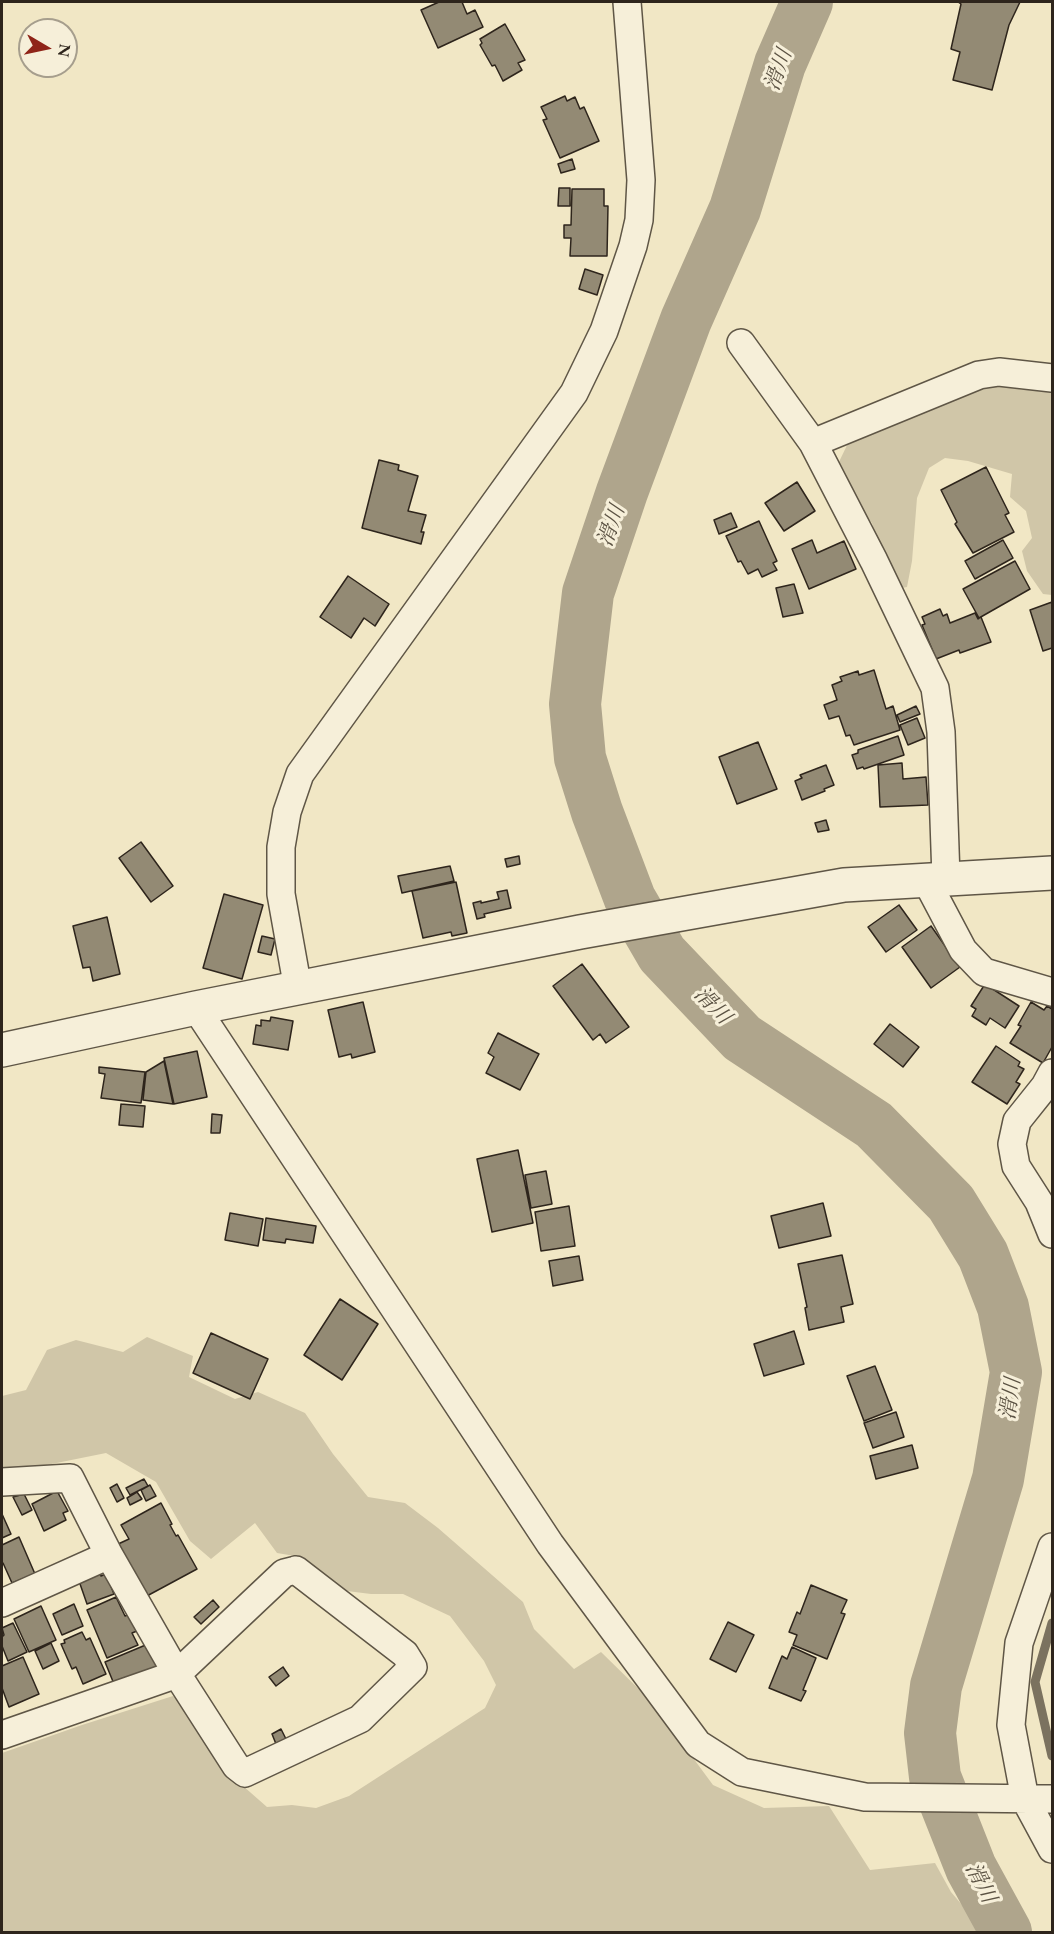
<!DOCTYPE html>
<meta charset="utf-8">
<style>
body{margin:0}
#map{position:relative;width:1054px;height:1934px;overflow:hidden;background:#f1e7c5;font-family:"EB Garamond",serif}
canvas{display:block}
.frame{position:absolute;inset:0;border:3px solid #2e251c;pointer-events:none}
.north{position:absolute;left:18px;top:18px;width:60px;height:60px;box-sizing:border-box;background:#f6efd9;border:2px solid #a69e8d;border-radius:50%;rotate:99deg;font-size:16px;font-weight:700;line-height:24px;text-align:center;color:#2e251c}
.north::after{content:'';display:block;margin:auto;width:21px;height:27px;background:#8f2418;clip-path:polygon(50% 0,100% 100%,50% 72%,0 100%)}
</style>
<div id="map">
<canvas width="1054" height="1934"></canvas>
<div class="frame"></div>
<div class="north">N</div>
</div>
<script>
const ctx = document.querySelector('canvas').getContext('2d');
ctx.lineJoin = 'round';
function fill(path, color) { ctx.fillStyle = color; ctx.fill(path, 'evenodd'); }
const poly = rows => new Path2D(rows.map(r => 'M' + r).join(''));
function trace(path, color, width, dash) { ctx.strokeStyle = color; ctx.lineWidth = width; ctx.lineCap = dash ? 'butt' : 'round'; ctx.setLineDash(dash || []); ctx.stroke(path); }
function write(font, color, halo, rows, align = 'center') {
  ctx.font = font + ' "EB Garamond","Noto Serif JP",serif'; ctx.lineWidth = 6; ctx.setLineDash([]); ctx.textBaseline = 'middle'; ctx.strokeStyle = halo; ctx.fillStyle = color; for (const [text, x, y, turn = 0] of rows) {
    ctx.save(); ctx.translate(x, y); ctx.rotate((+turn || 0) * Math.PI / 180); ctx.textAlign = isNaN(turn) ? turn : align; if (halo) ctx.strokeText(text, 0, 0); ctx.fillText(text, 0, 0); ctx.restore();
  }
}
const green = poly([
 [998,386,1025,390,1052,389,1052,595,1043,594,1027,571,1022,551,1032,538,1026,511,1010,497,1012,474,968,461,945,458,929,468,917,498,912,561,907,587,896,589,882,560,872,523,855,502,838,464,850,439,978,388],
 [147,1337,193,1356,189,1377,235,1399,258,1392,305,1413,333,1454,368,1497,405,1503,438,1528,523,1602,534,1629,574,1669,601,1652,651,1701,713,1785,764,1808,829,1806,870,1870,935,1863,951,1892,985,1932,2,1932,2,1753,82,1725,173,1696,192,1709,226,1771,267,1807,292,1805,316,1808,349,1796,485,1708,496,1685,484,1661,450,1616,403,1594,371,1594,347,1591,301,1557,277,1553,255,1523,211,1559,190,1541,156,1482,106,1453,2,1474,2,1396,26,1390,47,1350,76,1340,123,1352]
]);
const stream = poly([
 [1052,1623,1035,1682,1052,1756]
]);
const river = poly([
 [807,2,780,64,735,209,686,320,622,492,588,593,575,704,580,758,597,812,630,899,662,954,742,1038,874,1125,951,1203,983,1255,1003,1307,1016,1372,998,1479,936,1686,930,1733,935,1777,971,1868,1006,1932]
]);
const building = poly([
 [439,2,462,2,467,14,475,10,483,27,438,48,421,10,439,2],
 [958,2,1020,2,1009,25,992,90,953,80,960,52,951,49,961,4,958,2],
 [505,24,525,60,518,63,522,70,503,81,495,65,492,66,480,45,482,43,480,39,505,24],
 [565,96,567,101,575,97,580,109,584,107,599,141,560,158,543,120,547,119,541,107,565,96],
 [572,159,575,169,561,173,558,164,572,159],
 [559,188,570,188,570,206,558,206,559,188],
 [572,189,604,189,604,206,608,206,607,256,570,256,571,238,564,238,564,225,571,225,572,189],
 [585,269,603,275,597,295,579,289,585,269],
 [379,460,399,465,398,470,418,476,408,511,426,515,421,532,424,532,421,544,362,528,379,460],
 [986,467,1009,513,1005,515,1014,532,973,553,955,524,957,522,941,490,986,467],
 [797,482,815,511,784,531,765,503,797,482],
 [731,513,737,527,719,534,714,520,731,513],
 [759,521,777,561,773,563,777,570,762,577,758,569,748,574,741,561,738,562,726,536,759,521],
 [812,540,817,553,844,541,856,569,809,589,792,549,812,540],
 [1003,540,1013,558,975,579,965,561,1003,540],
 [1015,561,1030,589,979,618,963,589,1015,561],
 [348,576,389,604,375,626,364,618,351,638,320,617,348,576],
 [794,584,803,613,783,617,776,588,794,584],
 [1052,602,1052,648,1043,651,1030,610,1052,602],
 [940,609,943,616,947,614,950,623,975,613,978,619,981,617,991,642,960,653,959,650,936,659,922,625,925,624,922,617,940,609],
 [874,670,886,709,893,706,900,730,854,745,850,735,846,736,839,716,829,719,824,705,837,700,832,685,842,681,840,677,858,671,859,675,874,670],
 [916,706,920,714,900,722,897,715,916,706],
 [917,718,925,738,908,745,900,725,917,718],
 [898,736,904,755,864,769,863,767,857,769,852,755,858,753,858,750,898,736],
 [758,742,777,789,737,804,719,757,758,742],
 [902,763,903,779,926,777,928,805,880,807,878,765,902,763],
 [826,765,834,785,824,789,825,791,802,800,795,781,802,778,800,775,826,765],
 [826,820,829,830,818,832,815,823,826,820],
 [141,842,173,886,151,902,119,858,141,842],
 [519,856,520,864,507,867,505,859,519,856],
 [450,866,454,881,402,893,398,876,450,866],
 [456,882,467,933,452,936,451,932,423,938,412,891,456,882],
 [507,890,511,908,484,914,485,917,477,919,473,903,481,901,481,903,499,899,497,892,507,890],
 [224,894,263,905,242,979,203,968,224,894],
 [899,905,917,930,886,952,868,927,899,905],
 [107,917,120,974,93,981,90,967,83,968,73,926,107,917],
 [931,926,960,967,931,988,902,947,931,926],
 [262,936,275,939,271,955,258,952,262,936],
 [582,964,629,1027,606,1043,600,1034,593,1040,553,986,582,964],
 [985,984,1019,1006,1005,1028,990,1018,986,1025,972,1016,976,1009,971,1006,985,984],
 [363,1002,375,1052,352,1058,351,1054,339,1057,328,1010,363,1002],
 [1031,1002,1044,1010,1047,1006,1052,1009,1052,1047,1043,1063,1010,1043,1021,1026,1018,1025,1031,1002],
 [271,1017,293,1021,288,1050,253,1044,256,1025,261,1026,261,1020,270,1021,271,1017],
 [890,1024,919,1047,903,1067,874,1044,890,1024],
 [498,1033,539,1054,520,1090,486,1073,494,1057,488,1053,498,1033],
 [996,1046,1020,1062,1018,1066,1024,1069,1016,1082,1020,1084,1007,1104,972,1082,996,1046],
 [197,1051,207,1097,174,1104,164,1058,197,1051],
 [164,1061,173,1104,143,1100,146,1072,164,1061],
 [99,1067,145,1072,141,1103,101,1098,105,1074,99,1073,99,1067],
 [121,1104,145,1106,143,1127,119,1125,121,1104],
 [212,1114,222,1115,220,1133,211,1133,212,1114],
 [518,1150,533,1223,492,1232,477,1159,518,1150],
 [546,1171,552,1204,531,1208,525,1175,546,1171],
 [823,1203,831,1236,779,1248,771,1216,823,1203],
 [569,1206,575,1246,541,1251,535,1212,569,1206],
 [230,1213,263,1219,258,1246,225,1240,230,1213],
 [266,1218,316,1226,313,1243,286,1239,285,1243,263,1240,266,1218],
 [842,1255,853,1304,841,1307,844,1322,809,1330,805,1308,807,1307,798,1264,842,1255],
 [579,1256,583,1280,553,1286,549,1261,579,1256],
 [340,1299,378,1324,342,1380,304,1355,340,1299],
 [794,1331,804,1364,764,1376,754,1344,794,1331],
 [211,1333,268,1359,250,1399,193,1373,211,1333],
 [875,1366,892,1410,864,1421,847,1376,875,1366],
 [896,1412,904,1437,873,1448,864,1423,896,1412],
 [912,1445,918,1468,876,1479,870,1456,912,1445],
 [144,1479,148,1486,130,1495,126,1488,144,1479],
 [117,1484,124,1498,117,1502,110,1488,117,1484],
 [150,1485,156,1496,146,1501,141,1490,150,1485],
 [57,1491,68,1511,63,1513,66,1520,44,1531,32,1504,57,1491],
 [137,1492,142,1499,130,1505,127,1498,137,1492],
 [24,1494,32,1510,22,1515,13,1497,24,1494],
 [161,1503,172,1524,170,1525,176,1536,178,1535,197,1569,145,1597,116,1545,129,1539,121,1525,161,1503],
 [2,1514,11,1534,2,1538,2,1514],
 [19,1537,35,1574,12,1583,3,1563,2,1564,2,1545,19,1537],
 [100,1573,101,1576,106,1574,114,1594,87,1604,79,1581,100,1573],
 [811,1585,847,1600,841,1613,845,1614,827,1659,793,1645,797,1635,789,1632,797,1612,800,1614,811,1585],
 [116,1597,125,1616,130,1614,137,1631,132,1633,138,1645,107,1658,87,1610,116,1597],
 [213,1600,219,1607,201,1624,194,1617,213,1600],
 [74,1604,83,1626,62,1635,53,1614,74,1604],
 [41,1606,56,1640,29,1652,14,1619,41,1606],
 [728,1622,754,1635,736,1672,710,1659,728,1622],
 [13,1623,27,1652,8,1661,2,1646,2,1637,4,1635,2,1628,13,1623],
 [82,1632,86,1640,90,1638,106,1674,83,1684,76,1667,72,1669,61,1644,65,1643,64,1640,82,1632],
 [51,1643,59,1661,43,1669,35,1651,51,1643],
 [148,1644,158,1669,114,1684,105,1662,148,1644],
 [792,1647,816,1658,803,1690,806,1691,801,1701,769,1688,782,1656,787,1659,792,1647],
 [23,1657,39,1694,9,1707,2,1688,2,1666,23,1657],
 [283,1667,289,1676,276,1686,269,1677,283,1667],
 [281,1729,286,1739,276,1744,272,1734,281,1729]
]);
const minor = poly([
 [741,343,813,443,874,561,935,688,941,732,946,878],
 [813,443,979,375,999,372,1052,378],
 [926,880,963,950,984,972,1052,992],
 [298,989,281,894,281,847,287,812,300,774,574,393,604,331,633,246,639,220,641,180,627,2],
 [196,1008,550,1544,698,1744,742,1772,865,1797,1052,1799],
 [1052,1073,1045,1086,1017,1121,1012,1144,1016,1166,1039,1202,1052,1234],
 [2,1482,70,1478,109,1555,177,1674,2,1735],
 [1052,1547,1019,1643,1011,1725,1025,1799,1052,1849],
 [296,1570,405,1654,413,1667,360,1719,245,1773,236,1766,177,1674,284,1573,296,1570],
 [2,1603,109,1555]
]);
const tertiary = poly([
 [2,1050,196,1008,580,932,844,885,1052,873]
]);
const waterNames = [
 ["滑川",779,70,-70],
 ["滑川",612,526,-70],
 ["滑川",712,1006,46],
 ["滑川",1011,1399,-82],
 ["滑川",980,1883,63]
];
fill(green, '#d0c6a8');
trace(stream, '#7b725f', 9);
trace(river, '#afa58c', 52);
fill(building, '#938a74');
trace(building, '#2e251c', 1.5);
trace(minor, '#5f5646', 30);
trace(tertiary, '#5f5646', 36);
trace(minor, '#f6efd9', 27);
trace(tertiary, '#f6efd9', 33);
write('italic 21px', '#5b5243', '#f6efd9', waterNames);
</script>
